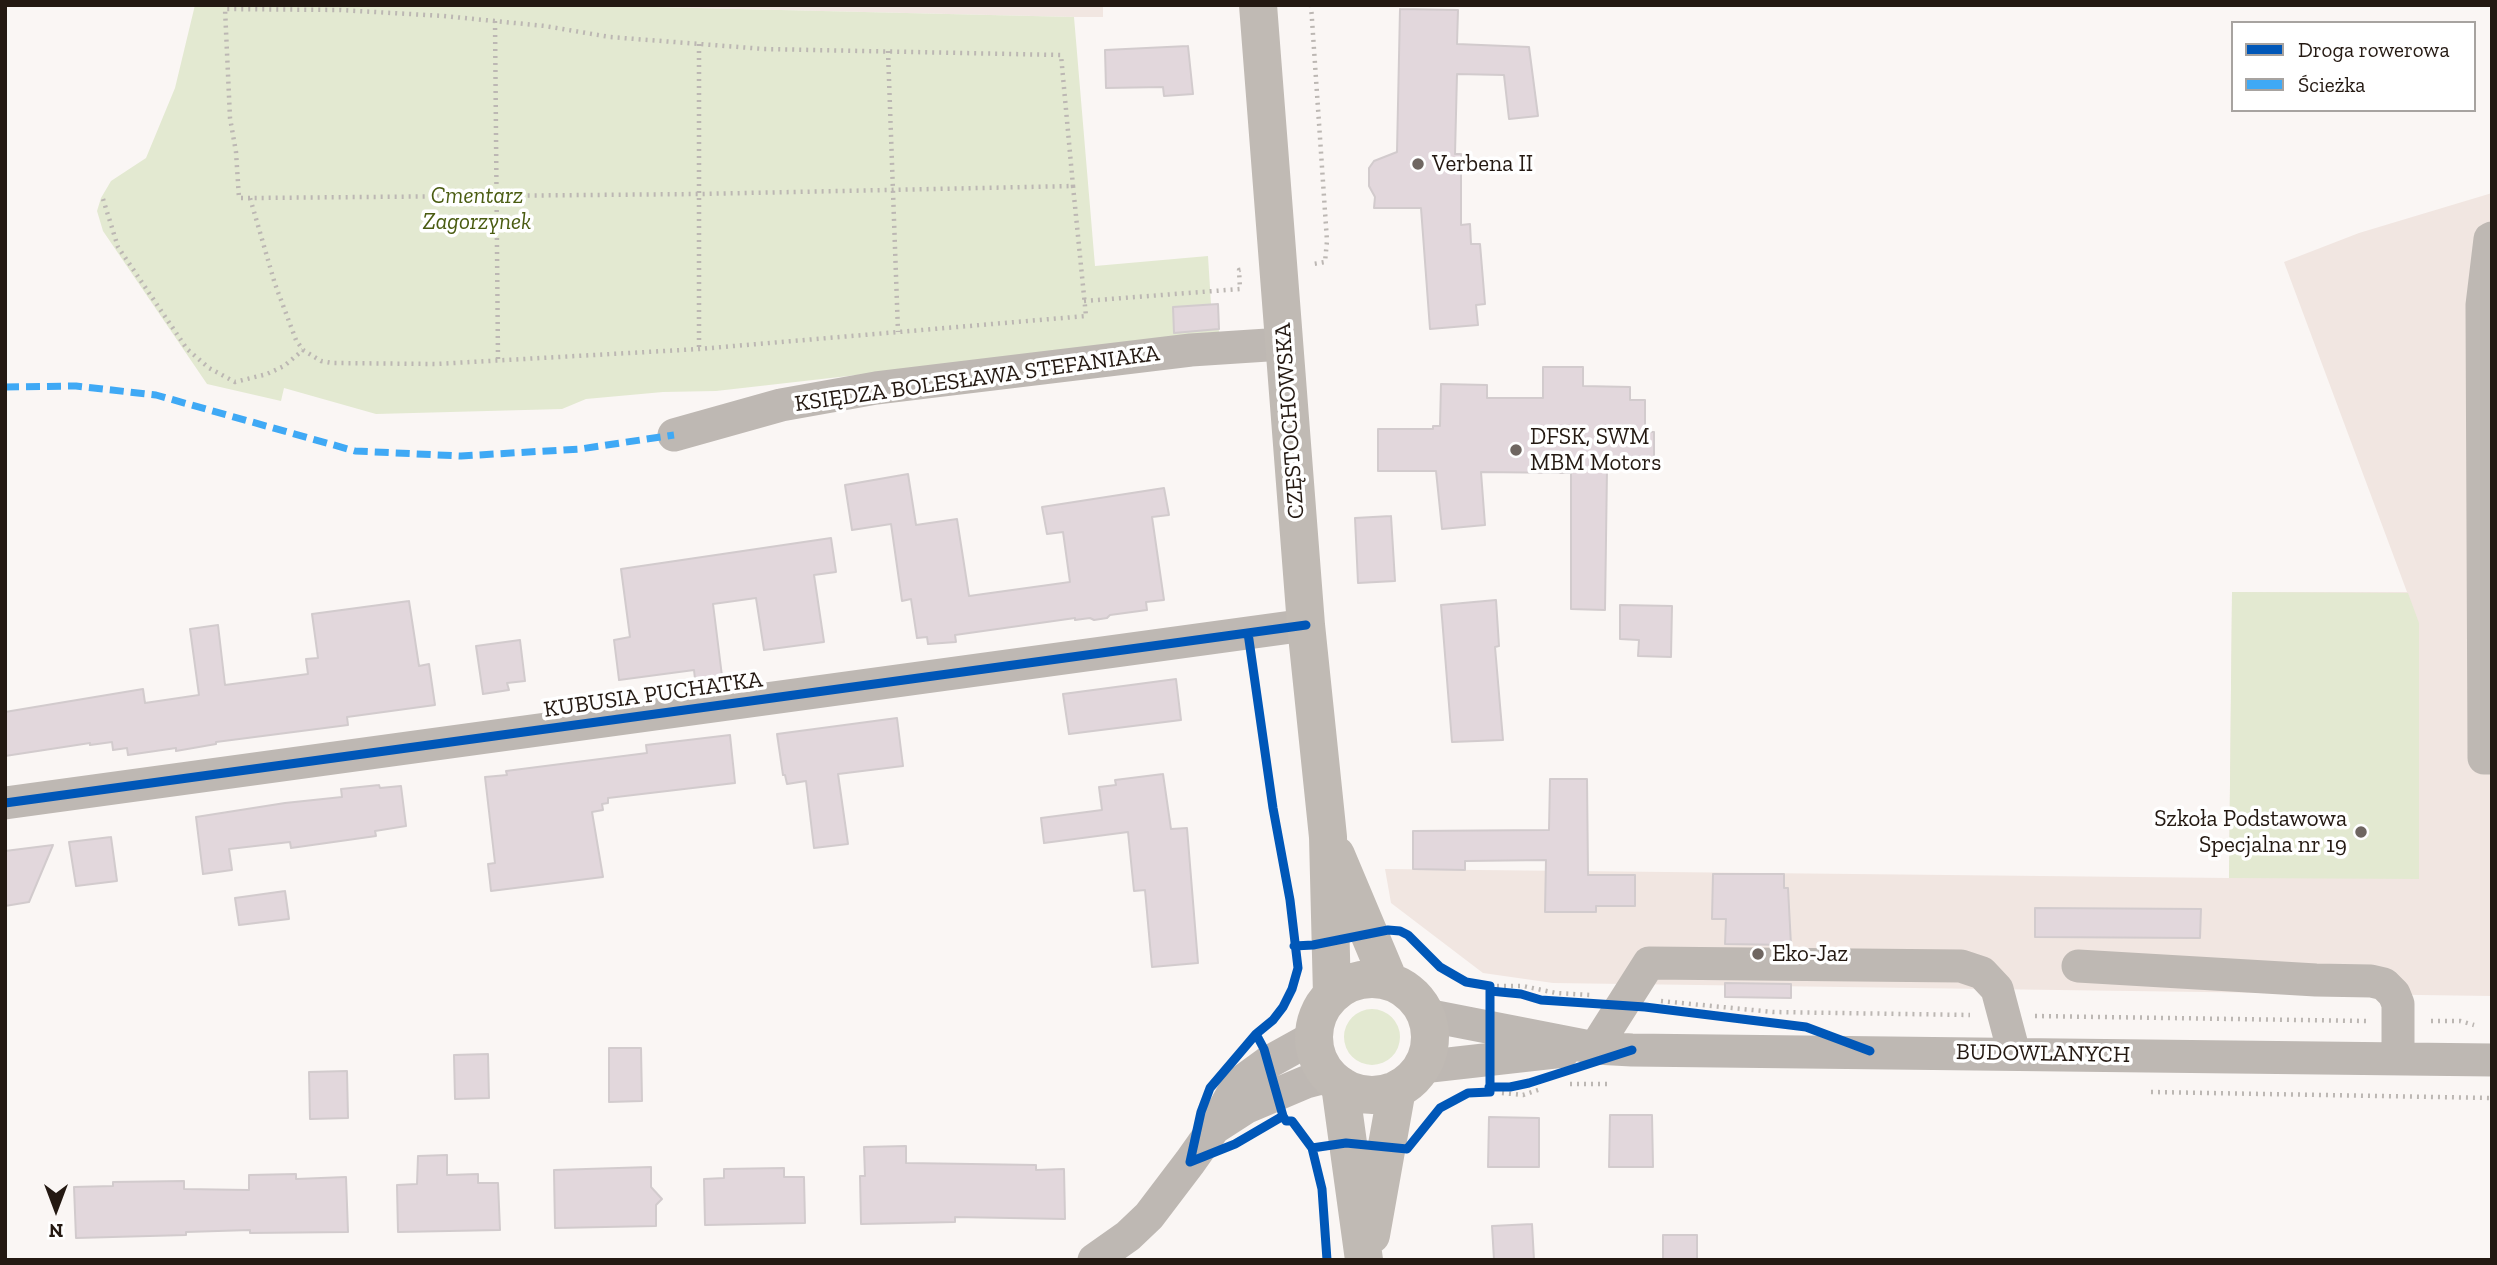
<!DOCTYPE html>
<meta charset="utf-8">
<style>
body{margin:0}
#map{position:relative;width:2497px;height:1265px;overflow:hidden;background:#faf6f4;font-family:"Zilla Slab",serif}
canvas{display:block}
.frame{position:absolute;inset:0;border:7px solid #241912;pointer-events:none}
.legend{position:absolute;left:2231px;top:21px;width:245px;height:91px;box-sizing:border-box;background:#fff;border:2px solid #a7a3a0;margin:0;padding:9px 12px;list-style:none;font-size:21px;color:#241912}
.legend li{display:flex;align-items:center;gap:14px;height:35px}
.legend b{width:35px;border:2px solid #a7a3a0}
.north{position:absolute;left:21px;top:1174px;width:70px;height:70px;-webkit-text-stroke:5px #fff;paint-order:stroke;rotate:180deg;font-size:19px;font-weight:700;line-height:28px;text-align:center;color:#241912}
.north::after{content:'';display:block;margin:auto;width:24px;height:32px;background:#241912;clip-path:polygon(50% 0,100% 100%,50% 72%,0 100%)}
</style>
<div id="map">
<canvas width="2497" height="1265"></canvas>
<div class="frame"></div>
<ul class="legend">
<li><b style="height:9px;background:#0057b8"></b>Droga rowerowa</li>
<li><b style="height:9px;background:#3fa9f5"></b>Ścieżka</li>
</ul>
<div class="north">N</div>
</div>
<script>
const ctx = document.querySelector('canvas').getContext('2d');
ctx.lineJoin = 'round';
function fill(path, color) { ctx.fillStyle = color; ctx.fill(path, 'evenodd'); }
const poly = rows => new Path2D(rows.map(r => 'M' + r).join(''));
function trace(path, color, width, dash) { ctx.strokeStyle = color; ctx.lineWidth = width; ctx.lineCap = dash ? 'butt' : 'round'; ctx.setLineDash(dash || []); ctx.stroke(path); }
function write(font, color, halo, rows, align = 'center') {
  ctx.font = font + ' "Zilla Slab",serif'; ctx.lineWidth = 7; ctx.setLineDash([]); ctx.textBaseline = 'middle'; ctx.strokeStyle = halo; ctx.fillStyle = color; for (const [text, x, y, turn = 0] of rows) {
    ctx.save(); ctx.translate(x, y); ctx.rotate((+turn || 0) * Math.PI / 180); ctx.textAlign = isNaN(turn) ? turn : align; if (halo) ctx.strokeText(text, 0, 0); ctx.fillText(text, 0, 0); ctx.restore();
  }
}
const built = poly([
 [571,5,1103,5,1103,17,1074,17],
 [2492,193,2492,996,1553,983,1483,973,1391,903,1385,869,2229,878,2232,592,2407,592,2284,262,2359,233]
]);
const green = poly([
 [195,5,571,5,1074,17,1095,266,1208,256,1211,304,1218,304,1219,334,716,391,663,392,586,399,562,409,376,414,284,388,281,401,207,384,103,231,97,211,101,198,111,181,146,158,175,88],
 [2232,592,2408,593,2419,623,2419,879,2229,878],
 '1344 1037a28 28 0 1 1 56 0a28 28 0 1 1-56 0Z'
]);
const building = poly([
 [1400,9,1458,10,1457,44,1529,47,1538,116,1509,119,1504,75,1457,74,1455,154,1461,154,1461,225,1470,224,1471,244,1480,244,1485,304,1476,305,1478,325,1430,329,1421,208,1374,208,1375,197,1369,186,1369,168,1374,161,1397,152,1400,9],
 [1188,46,1193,94,1164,96,1163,87,1106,88,1105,50,1188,46],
 [1218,304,1219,329,1174,333,1173,307,1218,304],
 [1543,367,1583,367,1583,386,1630,387,1630,400,1645,400,1645,432,1654,432,1654,470,1607,469,1605,610,1571,609,1571,473,1481,472,1485,525,1442,529,1436,471,1378,471,1378,429,1433,429,1433,426,1440,426,1441,384,1487,385,1487,398,1543,398,1543,367],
 [908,474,916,525,957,519,969,596,1070,582,1063,532,1047,534,1042,507,1164,488,1169,515,1152,517,1164,600,1146,602,1147,610,1110,615,1107,618,1094,620,1090,618,1075,620,1075,618,955,635,956,642,928,644,927,637,917,638,911,599,902,601,891,524,852,530,845,485,908,474],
 [1391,516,1395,581,1358,583,1355,518,1391,516],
 [831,538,836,572,814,575,824,642,764,650,756,598,713,604,722,676,695,679,694,670,619,680,614,640,630,637,621,569,831,538],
 [1496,600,1499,646,1495,647,1503,740,1452,742,1441,605,1496,600],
 [409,601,419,666,429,664,435,705,347,717,348,725,216,742,216,744,176,751,176,748,128,755,127,748,113,750,112,742,90,745,90,743,5,756,5,712,143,689,145,703,199,695,190,629,218,625,225,685,308,674,306,659,318,658,312,614,409,601],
 [1620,605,1672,606,1671,657,1638,656,1639,640,1620,639,1620,605],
 [520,640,525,681,507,683,509,690,483,694,476,646,520,640],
 [1176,679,1181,720,1069,734,1063,694,1176,679],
 [897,718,903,766,838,774,848,844,814,848,806,781,787,784,785,775,783,775,777,734,897,718],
 [730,735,735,783,608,798,608,803,602,804,603,810,592,812,603,877,491,891,488,864,495,863,485,777,507,775,506,771,647,753,646,745,730,735],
 [1163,774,1171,829,1187,828,1198,963,1152,967,1145,890,1134,891,1128,832,1044,843,1041,818,1102,810,1099,787,1116,785,1115,780,1163,774],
 [1550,779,1587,779,1588,875,1635,875,1635,906,1596,906,1596,912,1545,912,1546,860,1465,861,1465,870,1413,869,1413,831,1549,830,1550,779],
 [379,785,380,788,401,786,406,826,375,831,376,836,291,848,290,842,229,849,232,870,203,874,196,817,285,803,342,797,341,789,379,785],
 [111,837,117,881,76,886,69,842,111,837],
 [53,845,29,902,5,906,5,851,53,845],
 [1713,874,1784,874,1784,888,1788,888,1791,945,1725,944,1726,919,1712,919,1713,874],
 [285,891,289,919,239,925,235,898,285,891],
 [2035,908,2201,909,2200,938,2035,937,2035,908],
 [1725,983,1791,984,1791,998,1725,997,1725,983],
 [609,1048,641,1048,642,1101,609,1102,609,1048],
 [488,1054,489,1098,455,1099,454,1055,488,1054],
 [347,1071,348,1118,310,1119,309,1072,347,1071],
 [1610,1115,1652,1115,1653,1167,1609,1167,1610,1115],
 [1489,1117,1539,1118,1539,1167,1488,1167,1489,1117],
 [906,1146,906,1163,1036,1165,1036,1170,1064,1169,1065,1219,955,1217,955,1222,861,1224,860,1176,865,1176,864,1147,906,1146],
 [447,1155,447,1175,478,1174,478,1183,498,1183,500,1230,398,1232,397,1185,417,1184,418,1156,447,1155],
 [651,1167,651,1187,662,1199,656,1205,656,1226,555,1228,554,1170,651,1167],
 [784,1168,784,1177,804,1177,805,1223,705,1225,704,1179,724,1178,724,1169,784,1168],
 [296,1174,296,1179,346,1177,348,1232,250,1233,250,1230,186,1232,186,1235,76,1238,74,1187,113,1186,113,1182,184,1181,184,1189,249,1190,249,1175,296,1174],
 [1532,1224,1534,1260,1494,1260,1492,1226,1532,1224],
 [1663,1235,1697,1235,1697,1260,1663,1260,1663,1235]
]);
const path = poly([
 [1311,5,1327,241,1325,262,1313,264],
 [495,21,498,361],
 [699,44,699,349],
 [888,51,898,332],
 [1073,186,1086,316,699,349,436,364,332,363,321,361,303,350,296,340,275,284,250,198,699,194,1073,186],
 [250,198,239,198,236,152,230,118,225,9,340,10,444,16,545,26,610,37,764,49,1061,55,1073,186],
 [103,199,118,247,187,349,209,368,235,382,267,374,284,366,303,350],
 [1084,301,1240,289,1239,270,1245,269],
 [1490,986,1523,986,1556,993,1590,995],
 [1661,1001,1773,1012,1970,1015],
 [2035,1016,2366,1021],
 [2431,1021,2460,1021,2474,1025],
 [1570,1084,1610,1084],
 [2151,1092,2492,1098],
 [1502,1093,1523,1095,1541,1089]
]);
const minor = poly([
 [2492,238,2490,239,2482,305,2484,758,2492,758],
 [674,435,781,405,876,388,1191,350,1283,344],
 [5,803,1306,625],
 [2078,966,2316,980,2371,981,2384,984,2394,994,2398,1004,2398,1058],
 [1426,1015,1595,1048,1632,1050,2492,1060],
 [1595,1048,1649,963,1961,966,1982,973,1997,989,2014,1053],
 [1422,1067,1564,1051],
 [1216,1127,1247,1107,1306,1082,1329,1076],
 [1094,1260,1128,1236,1149,1216,1190,1162,1212,1131,1234,1091,1245,1079,1267,1063,1314,1037]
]);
const major = poly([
 [1258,5,1306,625,1328,837,1332,995],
 [1336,855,1389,981],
 '1314 1037a58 58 0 1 1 116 0a58 58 0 1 1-116 0Z',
 [1340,1085,1364,1260],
 [1371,1235,1397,1089]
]);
const quiet = poly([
 [5,387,76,386,156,395,355,451,461,456,580,449,674,435]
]);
const cycleway = poly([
 [1248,633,1273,808,1290,900,1298,968,1292,989,1283,1007,1273,1020,1256,1034,1264,1049,1283,1116,1286,1121,1292,1121,1312,1148,1322,1189,1327,1260],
 [5,803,1306,625],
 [1294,946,1313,945,1388,930,1400,931,1408,935,1440,967,1466,982,1490,986,1490,1092,1468,1093,1440,1108,1407,1149,1346,1143,1312,1148],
 [1490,991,1521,994,1541,1000,1645,1007,1806,1027,1870,1051],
 [1489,1087,1510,1087,1529,1083,1632,1050],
 [1190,1162,1201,1112,1210,1088,1256,1034],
 [1190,1162,1235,1144,1283,1116]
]);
const markers = [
 [1418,164,7,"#6f6661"],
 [1516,450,7,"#6f6661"],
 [2361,832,7,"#6f6661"],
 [1758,954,7,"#6f6661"]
];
const poiNames = [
 ["Verbena II",1432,164],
 ["DFSK, SWM",1530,437],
 ["MBM Motors",1530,463],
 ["Szkoła Podstawowa",2347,819,"right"],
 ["Specjalna nr 19",2347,845,"right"],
 ["Eko-Jaz",1772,954]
];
const parkNames = [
 ["Cmentarz",477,196],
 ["Zagorzynek",477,222]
];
const streetNames = [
 ["KSIĘDZA BOLESŁAWA STEFANIAKA",977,379,-8],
 ["CZĘSTOCHOWSKA",1290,421,-94],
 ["KUBUSIA PUCHATKA",653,695,-8],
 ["BUDOWLANYCH",2043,1054,1]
];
fill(built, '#f1e6e1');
fill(green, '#e3e9d1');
fill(building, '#e2d7dc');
trace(building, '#d2cbcd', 2);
trace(path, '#bcb7b3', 4.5, [2, 5]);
trace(minor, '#beb8b3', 33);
trace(major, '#c0bab4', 38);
trace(quiet, '#3fa9f5', 7, [14, 7]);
trace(cycleway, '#0057b8', 9);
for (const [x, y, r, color] of markers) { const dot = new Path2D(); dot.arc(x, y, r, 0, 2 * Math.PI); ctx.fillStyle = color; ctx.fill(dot); trace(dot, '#fff', 2.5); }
write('23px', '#241912', '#fff', poiNames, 'left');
write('italic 23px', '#4a5c11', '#fff', parkNames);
write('23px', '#241912', '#fff', streetNames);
</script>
